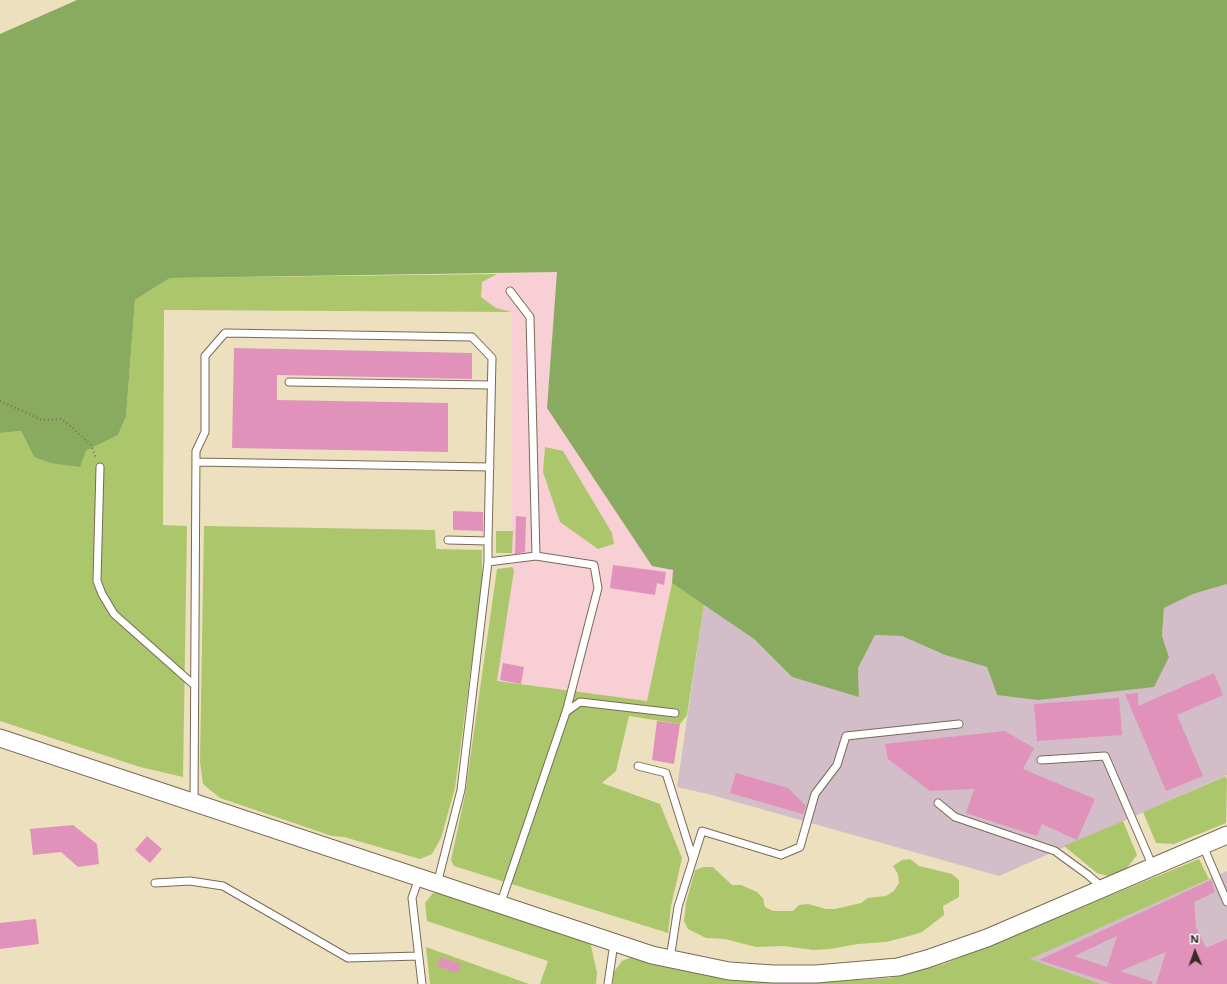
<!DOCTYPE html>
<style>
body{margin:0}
#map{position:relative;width:1227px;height:984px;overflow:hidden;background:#ede0be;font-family:"Shantell Sans",sans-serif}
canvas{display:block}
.north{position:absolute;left:1175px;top:932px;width:40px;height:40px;-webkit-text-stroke:3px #fff;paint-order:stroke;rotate:358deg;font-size:11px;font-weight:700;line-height:16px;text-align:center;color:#3b2a1e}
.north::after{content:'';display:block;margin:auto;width:14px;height:18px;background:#3b2a1e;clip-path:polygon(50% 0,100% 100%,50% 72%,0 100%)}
</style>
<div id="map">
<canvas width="1227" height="984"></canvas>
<div class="north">N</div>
</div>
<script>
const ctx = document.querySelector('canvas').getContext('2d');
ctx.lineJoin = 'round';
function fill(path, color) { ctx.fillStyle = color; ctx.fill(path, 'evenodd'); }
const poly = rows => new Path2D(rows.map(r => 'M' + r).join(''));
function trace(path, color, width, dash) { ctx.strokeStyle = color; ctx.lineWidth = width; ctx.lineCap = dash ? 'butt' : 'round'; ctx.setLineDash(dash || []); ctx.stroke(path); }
const built = poly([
 [558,272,547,408,674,570,647,701,497,681,514,570,512,567,512,312,496,308,481,297,482,281,497,274]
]);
const industrial = poly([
 [1227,584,1227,775,999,876,708,794,677,787,704,604,754,639,792,677,859,696,858,668,875,635,902,636,945,655,987,667,997,695,1169,657,1162,636,1164,608,1193,594],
 [1227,871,1227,984,1101,984,1029,959]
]);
const green = poly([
 [497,274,482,282,481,297,496,308,512,312,164,310,163,525,187,526,183,777,140,767,0,721,0,433,21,431,34,457,79,467,86,451,118,435,126,417,135,300,170,278],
 [545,447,563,451,612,533,614,544,598,549,560,522,543,472],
 [204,526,435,530,436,549,482,550,482,585,455,788,441,838,432,854,420,859,344,837,332,836,220,798,203,784,200,762],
 [496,531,513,531,512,553,496,553],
 [512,567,514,570,497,681,647,701,672,583,704,604,687,715,680,724,629,716,616,771,602,783,660,804,682,858,671,906,668,933,454,866,451,860,465,795,497,569],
 [1226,776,1227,780,1226,823,1174,844,1156,843,1143,812],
 [1123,821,1137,855,1126,869,1108,876,1097,873,1064,846],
 [910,859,919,866,952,874,959,880,959,897,943,906,944,915,922,932,913,935,886,942,858,944,830,949,813,950,784,946,756,947,725,939,706,938,688,929,684,921,686,903,695,870,704,867,713,867,732,885,741,885,757,892,763,898,765,907,773,911,793,911,799,905,808,904,826,909,835,909,861,903,868,898,886,896,894,891,899,883,898,874,893,866,902,860],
 [1199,859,1209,879,1030,959,1101,984,613,984,614,972,622,961,632,957,823,982,890,978,944,964],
 [433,893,438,893,590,941,597,973,596,984,540,984,548,961,427,921,425,903],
 [426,947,529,984,430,984]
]);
const forest = poly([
 [77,0,1227,0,1227,584,1193,594,1164,608,1162,636,1169,657,1154,687,1038,700,997,695,987,667,945,655,902,636,875,635,858,668,859,697,792,677,754,639,672,583,673,570,652,566,547,408,557,272,170,278,135,300,126,417,118,435,86,451,80,467,51,463,34,457,21,431,0,433,0,34]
]);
const building = poly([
 [234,348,472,353,472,379,277,375,277,400,448,403,448,452,232,448],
 [453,511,483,512,483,531,453,530],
 [516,516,526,517,525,552,515,554],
 [613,565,666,572,664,585,657,583,655,595,610,588],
 [503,663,524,667,521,684,500,680],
 [1214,673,1223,695,1177,715,1203,776,1166,791,1125,694,1138,693,1138,706],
 [1119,698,1122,735,1037,741,1034,704],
 [657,721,680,724,674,764,652,760],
 [1005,731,1034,748,1023,769,1095,799,1077,840,1042,824,1037,836,966,813,974,789,930,791,888,759,885,744],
 [736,773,788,788,806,806,803,814,730,793],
 [73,825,97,844,99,864,78,867,61,852,33,855,30,829],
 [147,836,162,849,150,863,135,850],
 [1211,880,1215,892,1194,902,1196,927,1206,948,1227,939,1227,984,1156,984,1166,952,1120,971,1153,982,1152,984,1113,984,1039,960],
 [1117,936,1107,967,1074,956],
 [36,919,39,944,0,949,0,923],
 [440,957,461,964,458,973,437,966]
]);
const path = poly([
 [0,401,42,420,61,419,74,429,91,445,96,458]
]);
const service = poly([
 [510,291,530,317,536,556],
 [289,382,491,385],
 [196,462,490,467],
 [100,467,97,581,102,594,114,614,194,685],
 [488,562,536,556,594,565,598,588,566,712],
 [1041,760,1105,756,1153,867],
 [638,766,666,773,693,859],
 [194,802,196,451,205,432,205,356,225,333,472,337,492,358,488,541],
 [938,803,955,817,1055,851,1088,875,1103,888],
 [1203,846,1227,902],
 [419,878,412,898,422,984],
 [155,883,190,881,223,886,348,958,418,956],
 [437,884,461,790,488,562,488,541,448,540],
 [500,905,566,712,580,702,675,713],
 [670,959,678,907,702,831,781,855,800,847,815,794,837,765,846,736,959,724],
 [608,984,614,943]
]);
const tertiary = poly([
 [0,738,652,955,729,971,773,974,816,974,898,967,927,959,987,938,1227,835]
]);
fill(built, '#f7cfd4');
fill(industrial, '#d2bdc8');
fill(green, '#acc66c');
fill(forest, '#89ab60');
fill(building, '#e092ba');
trace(service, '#796a56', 9);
trace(tertiary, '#796a56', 19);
trace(path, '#796a56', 2, [1, 3]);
trace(service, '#fff', 7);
trace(tertiary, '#fff', 17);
</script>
